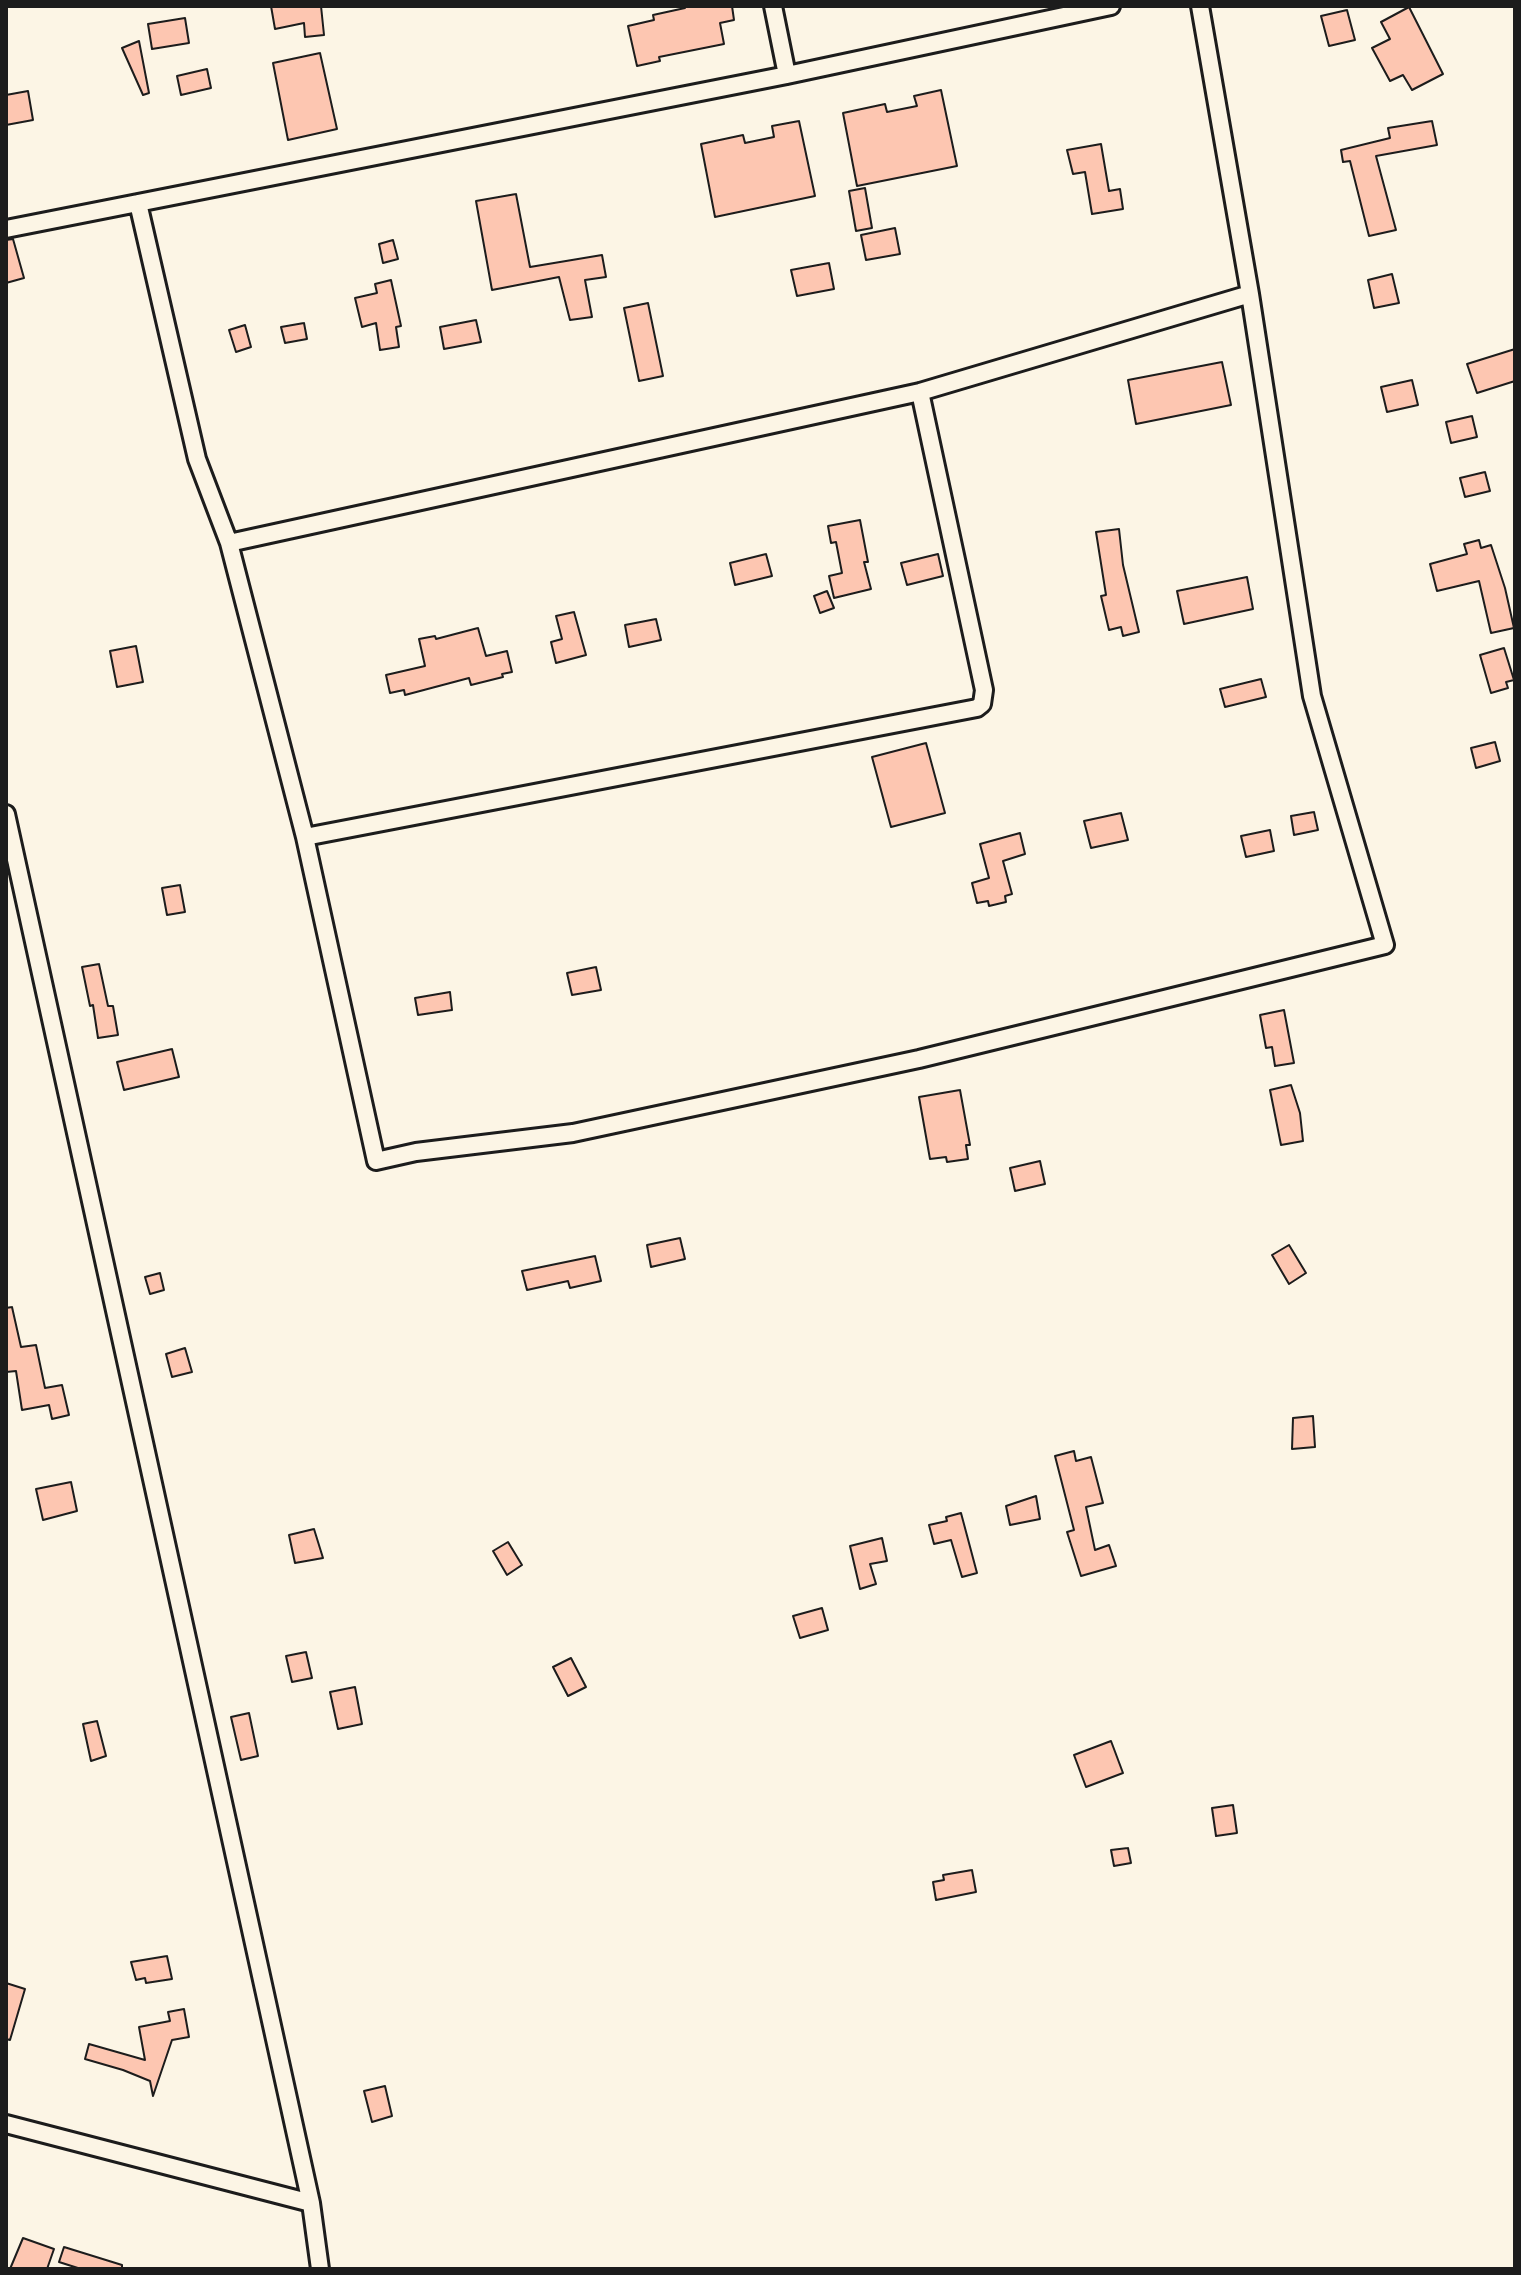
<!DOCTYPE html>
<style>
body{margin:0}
#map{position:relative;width:1521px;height:2275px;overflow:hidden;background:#fcf5e5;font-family:Delius,sans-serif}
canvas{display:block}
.frame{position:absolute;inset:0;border:8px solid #1c1c1c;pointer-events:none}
</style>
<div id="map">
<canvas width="1521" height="2275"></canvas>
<div class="frame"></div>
</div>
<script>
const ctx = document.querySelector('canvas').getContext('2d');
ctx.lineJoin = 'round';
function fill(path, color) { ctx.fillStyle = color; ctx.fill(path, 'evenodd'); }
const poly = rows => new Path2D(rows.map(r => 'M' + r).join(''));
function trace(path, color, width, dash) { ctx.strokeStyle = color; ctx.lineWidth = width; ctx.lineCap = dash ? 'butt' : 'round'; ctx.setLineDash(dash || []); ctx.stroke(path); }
const building = poly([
 [271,6,321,6,324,35,305,37,304,23,275,29,271,6],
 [684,6,732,6,734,20,720,23,724,44,659,57,660,61,637,66,628,26,654,20,653,15,685,8,684,6],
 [1409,7,1443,74,1412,90,1403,75,1390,81,1372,48,1390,39,1381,22,1409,7],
 [1347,10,1355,40,1329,46,1321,16,1347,10],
 [185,18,189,43,152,49,148,24,185,18],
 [139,41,149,93,143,95,122,48,139,41],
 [320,53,337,129,288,140,273,63,320,53],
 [207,69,211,88,181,95,177,76,207,69],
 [941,90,957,166,857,186,843,113,885,104,887,112,917,106,914,96,941,90],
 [28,91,33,120,6,125,6,95,28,91],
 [799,121,815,196,715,217,701,144,743,135,745,143,774,137,772,126,799,121],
 [1432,121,1437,145,1376,156,1396,230,1369,236,1350,161,1343,162,1341,150,1390,138,1388,128,1432,121],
 [1101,144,1109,191,1120,189,1123,209,1092,214,1085,172,1073,174,1067,150,1101,144],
 [865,188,872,228,856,231,849,191,865,188],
 [516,194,530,267,602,255,606,277,585,280,592,317,570,320,559,277,492,290,476,201,516,194],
 [895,228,900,254,866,260,861,235,895,228],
 [13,239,24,278,6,283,6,240,13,239],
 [393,240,398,259,383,263,379,244,393,240],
 [829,263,834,289,797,296,791,270,829,263],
 [1392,274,1399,303,1374,308,1368,280,1392,274],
 [391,280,401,326,396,327,399,347,380,350,376,323,362,327,355,298,377,293,375,284,391,280],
 [648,303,663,376,639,381,624,308,648,303],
 [476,320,481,342,444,349,440,327,476,320],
 [304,323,307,339,285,343,281,327,304,323],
 [245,325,251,347,236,352,229,330,245,325],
 [1515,349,1515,381,1477,393,1467,364,1515,349],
 [1222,362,1231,405,1136,424,1128,380,1222,362],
 [1412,380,1418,405,1387,412,1381,387,1412,380],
 [1472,416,1477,437,1451,443,1446,422,1472,416],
 [1485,472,1490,491,1465,497,1460,478,1485,472],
 [860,520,868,562,864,562,871,589,834,598,829,576,842,573,836,542,831,543,828,526,860,520],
 [1119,529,1123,565,1139,632,1123,636,1121,627,1109,630,1101,596,1106,595,1096,532,1119,529],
 [1479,540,1481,548,1491,545,1505,588,1514,628,1491,633,1479,581,1437,591,1430,564,1467,554,1464,544,1479,540],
 [766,554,772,576,735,585,730,563,766,554],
 [938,554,943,576,907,585,901,563,938,554],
 [1247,577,1253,609,1184,624,1177,591,1247,577],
 [827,591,834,608,820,613,814,596,827,591],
 [574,612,586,655,556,663,551,642,562,639,556,616,574,612],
 [656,619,661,640,629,647,625,625,656,619],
 [478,628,486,656,507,651,512,672,502,674,503,677,471,685,469,678,405,695,404,690,390,693,386,675,425,666,419,639,435,636,436,639,478,628],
 [136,646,143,682,117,687,110,651,136,646],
 [1504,648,1514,680,1506,682,1508,688,1491,693,1480,655,1504,648],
 [1261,679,1266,697,1225,707,1220,689,1261,679],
 [1495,742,1500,761,1476,768,1471,748,1495,742],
 [926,743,945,813,891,827,872,757,926,743],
 [1314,812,1318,830,1294,835,1291,816,1314,812],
 [1121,813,1128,840,1091,848,1084,821,1121,813],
 [1270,830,1274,851,1246,857,1241,836,1270,830],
 [1020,833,1025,854,1003,861,1012,894,1005,896,1006,902,989,906,988,901,977,903,972,883,989,878,980,844,1020,833],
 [180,885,185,912,167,915,162,888,180,885],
 [99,964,108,1006,113,1006,118,1035,98,1038,93,1005,90,1006,82,967,99,964],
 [596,967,601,990,572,995,567,973,596,967],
 [450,992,452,1010,418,1015,415,998,450,992],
 [1284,1010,1294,1063,1275,1066,1272,1047,1266,1048,1260,1015,1284,1010],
 [172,1049,179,1077,124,1090,117,1062,172,1049],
 [1291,1085,1300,1113,1303,1141,1281,1145,1270,1090,1291,1085],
 [960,1090,970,1145,966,1145,968,1159,947,1162,946,1157,930,1159,919,1097,960,1090],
 [1040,1161,1045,1184,1015,1191,1010,1168,1040,1161],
 [680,1238,685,1259,651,1267,647,1245,680,1238],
 [1289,1245,1306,1273,1289,1284,1272,1255,1289,1245],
 [595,1256,601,1281,570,1288,568,1281,527,1290,522,1271,595,1256],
 [160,1273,164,1290,150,1294,145,1277,160,1273],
 [12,1307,21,1347,36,1345,45,1388,62,1385,69,1415,52,1419,49,1405,22,1410,16,1371,6,1372,6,1308,12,1307],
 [185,1348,192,1372,172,1377,166,1354,185,1348],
 [1313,1416,1315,1447,1292,1449,1293,1418,1313,1416],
 [1074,1451,1076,1461,1091,1457,1103,1503,1086,1507,1095,1550,1109,1545,1116,1566,1081,1576,1067,1532,1074,1530,1055,1456,1074,1451],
 [71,1482,77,1511,43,1520,36,1489,71,1482],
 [1036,1496,1040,1519,1010,1525,1006,1506,1036,1496],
 [961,1513,977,1573,962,1577,951,1540,934,1544,929,1525,947,1521,946,1517,961,1513],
 [314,1529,323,1558,295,1563,289,1535,314,1529],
 [882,1538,887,1561,870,1564,876,1584,860,1589,850,1546,882,1538],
 [508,1542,522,1565,507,1575,493,1551,508,1542],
 [822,1608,828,1630,800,1638,793,1616,822,1608],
 [306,1652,312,1678,292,1682,286,1656,306,1652],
 [571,1658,586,1687,568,1696,553,1667,571,1658],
 [355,1687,362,1724,338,1729,330,1692,355,1687],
 [249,1713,258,1756,241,1760,231,1717,249,1713],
 [97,1721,106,1756,91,1761,83,1724,97,1721],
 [1111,1741,1123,1773,1086,1787,1074,1755,1111,1741],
 [1233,1805,1237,1833,1216,1836,1212,1808,1233,1805],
 [1128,1848,1131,1863,1114,1866,1111,1850,1128,1848],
 [972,1870,976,1892,936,1900,933,1882,944,1880,943,1875,972,1870],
 [167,1956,172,1979,146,1983,145,1978,136,1980,131,1962,167,1956],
 [6,1983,25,1989,10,2040,6,2039,6,1983],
 [184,2009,189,2037,172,2040,153,2096,150,2081,123,2070,85,2059,89,2044,145,2060,139,2027,170,2021,168,2012,184,2009],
 [385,2086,392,2116,372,2122,364,2091,385,2086],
 [23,2238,54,2249,47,2269,10,2269,23,2238],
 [64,2247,122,2265,122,2269,81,2269,59,2262,64,2247]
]);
const minor = poly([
 [773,6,787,75],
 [1200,6,1250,294,1312,696,1385,945,919,1059,573,1133,416,1152,376,1161,305,837,229,543,920,392,1250,294],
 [138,203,197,459,229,543],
 [6,229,787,75,1111,6],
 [6,814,311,2203,320,2269],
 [305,837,977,708,982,704,984,690,920,392],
 [6,2124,311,2203]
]);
fill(building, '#fdc6b1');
trace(building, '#1c1c1c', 2);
trace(minor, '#1c1c1c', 22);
trace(minor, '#fcf5e5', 16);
</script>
